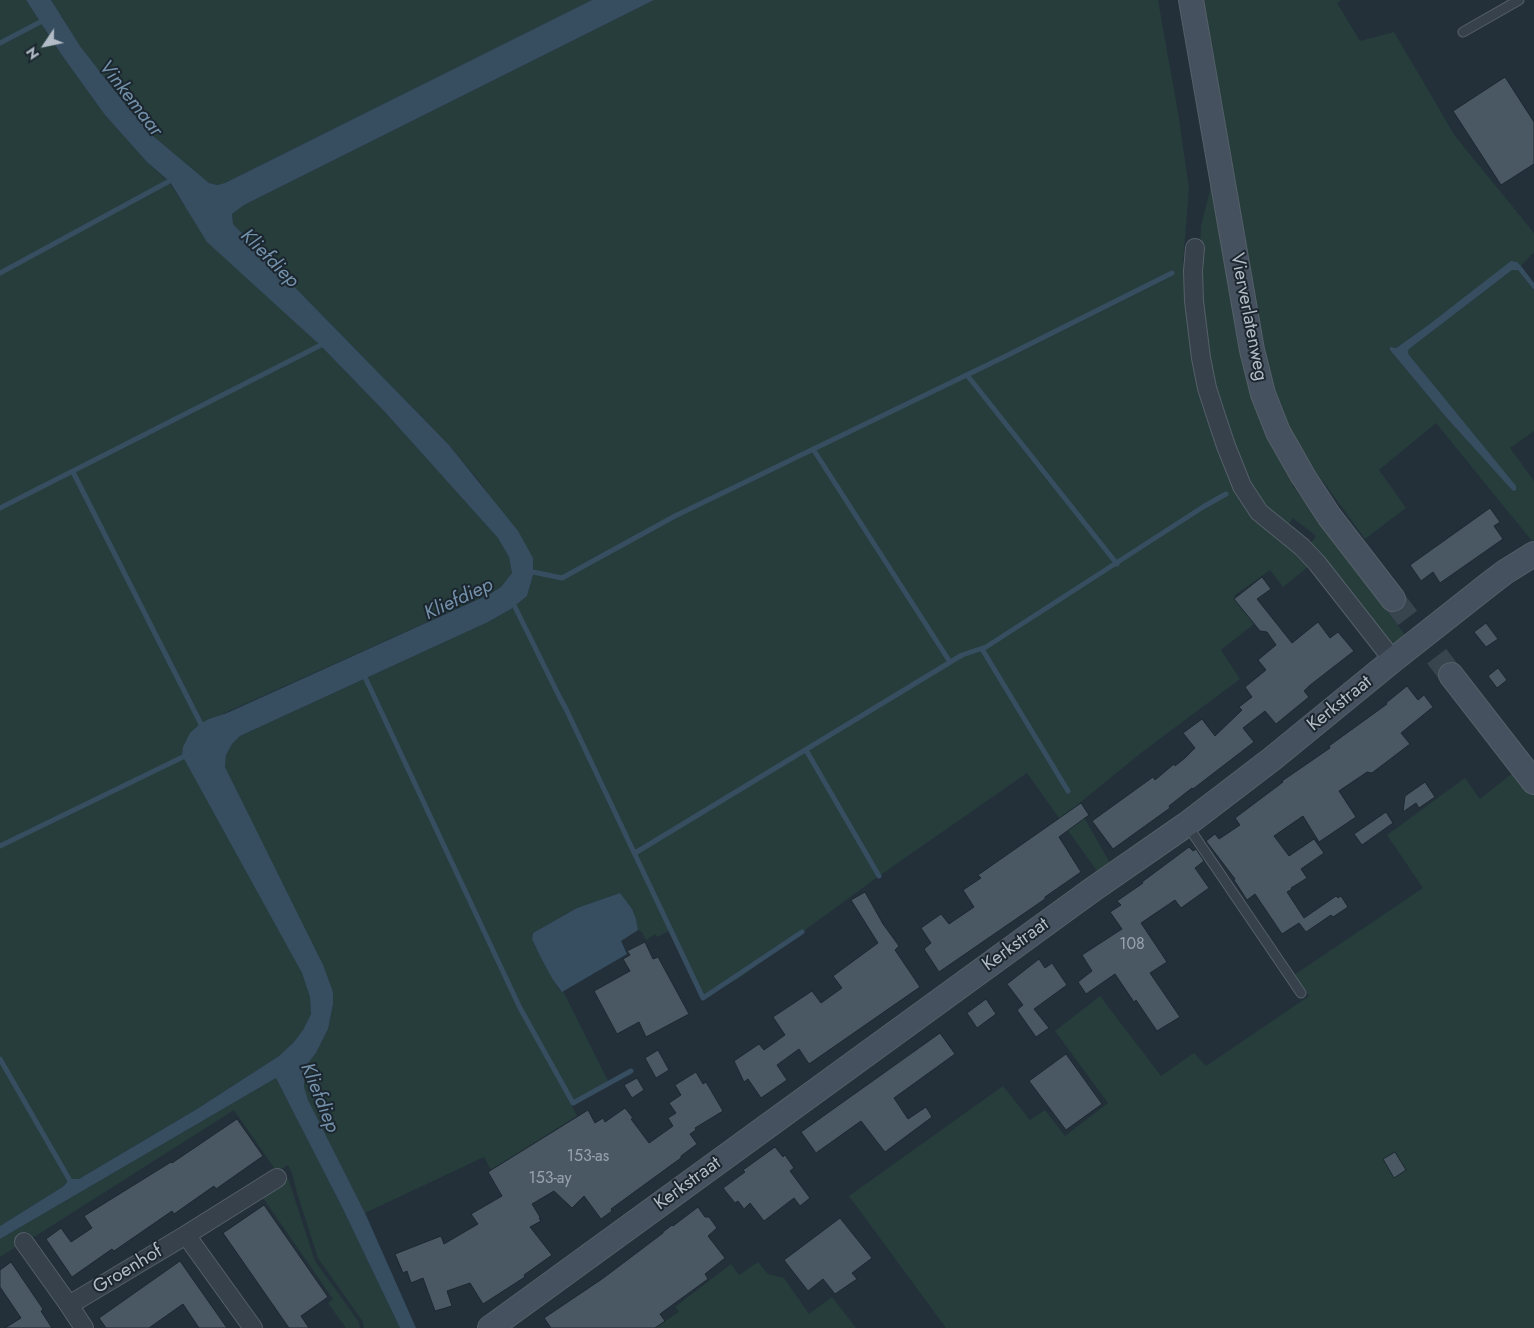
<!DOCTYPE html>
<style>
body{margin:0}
#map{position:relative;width:1534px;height:1328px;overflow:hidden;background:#23303a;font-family:Jost,sans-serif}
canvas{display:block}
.north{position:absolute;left:20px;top:20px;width:50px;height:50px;-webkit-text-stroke:4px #1c262f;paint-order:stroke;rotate:236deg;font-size:14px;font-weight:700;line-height:20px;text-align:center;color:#b2bcc6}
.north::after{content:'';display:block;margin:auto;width:18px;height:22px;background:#b2bcc6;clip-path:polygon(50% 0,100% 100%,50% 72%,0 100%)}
</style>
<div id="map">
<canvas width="1534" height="1328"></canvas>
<div class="north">N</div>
</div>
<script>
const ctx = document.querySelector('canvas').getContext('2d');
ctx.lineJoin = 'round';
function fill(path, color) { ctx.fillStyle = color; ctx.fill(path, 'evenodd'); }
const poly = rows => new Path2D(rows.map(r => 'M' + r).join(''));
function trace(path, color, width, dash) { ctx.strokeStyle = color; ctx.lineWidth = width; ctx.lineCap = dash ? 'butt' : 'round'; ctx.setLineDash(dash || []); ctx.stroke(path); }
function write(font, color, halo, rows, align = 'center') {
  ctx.font = font + ' Jost,sans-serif'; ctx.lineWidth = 4; ctx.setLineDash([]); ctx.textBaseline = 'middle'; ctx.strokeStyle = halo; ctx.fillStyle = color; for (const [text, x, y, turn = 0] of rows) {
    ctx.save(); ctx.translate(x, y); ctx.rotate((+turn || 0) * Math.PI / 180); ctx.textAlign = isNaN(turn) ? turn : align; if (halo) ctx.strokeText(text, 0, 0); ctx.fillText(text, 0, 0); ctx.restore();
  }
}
const green = poly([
 [0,0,26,0,61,54,105,115,147,162,169,182,184,205,384,411,498,538,509,557,512,573,501,587,490,594,200,724,302,973,310,997,311,1014,303,1030,294,1042,279,1056,197,1109,79,1179,69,1179,64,1186,0,1226],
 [51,0,592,0,225,183,217,185,209,183,153,136,129,109,80,46],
 [654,0,1158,0,1179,118,1189,189,1183,263,1187,268,1228,466,1293,548,1308,565,1308,567,1283,587,1270,570,1234,596,1254,624,1221,650,1240,679,1141,753,1077,805,1111,865,1099,874,1027,773,879,876,738,979,703,998,671,930,657,937,655,934,646,940,642,932,638,930,636,919,620,893,577,908,533,933,532,939,541,958,558,988,562,992,563,991,608,1081,571,1104,577,1116,491,1170,484,1157,365,1213,308,1100,304,1088,305,1067,316,1053,328,1029,333,1004,333,992,225,767,226,755,232,744,240,736,488,622,511,609,527,596,533,575,533,558,479,481,449,445,233,224,232,214,244,205],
 [1200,0,1342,0,1337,3,1360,41,1394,32,1455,136,1534,233,1534,252,1521,266,1515,261,1431,323,1399,346,1390,350,1445,416,1512,490,1409,355,1408,352,1409,349,1512,270,1518,270,1534,290,1534,431,1510,448,1534,481,1534,540,1532,541,1436,423,1379,470,1406,508,1365,539,1298,447,1277,404,1268,377],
 [1213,178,1294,483,1292,485,1405,635,1390,647,1309,546,1316,536,1293,518,1285,528,1274,519,1252,489,1225,424,1205,343,1200,249,1201,226],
 [1514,772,1534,795,1534,1328,946,1328,849,1196,1003,1086,1030,1120,1045,1110,1065,1136,1108,1103,1055,1031,1100,996,1161,1076,1194,1053,1206,1066,1309,996,1294,975,1423,888,1387,835,1465,778,1480,799],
 [276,1078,343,1209,400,1328,364,1328,363,1322,318,1258,297,1193,292,1173,288,1165,277,1172,234,1110,34,1237,28,1232,15,1241,17,1246,0,1257,0,1239],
 [288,1178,315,1261,359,1322,360,1328,346,1328,328,1303,333,1299,261,1195],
 [758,1262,768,1274,784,1278,809,1314,832,1297,856,1328,655,1328,679,1312,675,1307,731,1264,739,1275]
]);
const water = poly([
 [26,0,51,0,80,46,129,109,153,136,209,183,217,185,225,183,592,0,654,0,244,205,232,214,233,224,449,445,518,531,533,558,533,575,527,596,511,609,488,622,240,736,232,744,226,755,225,767,323,965,333,992,333,1004,328,1029,316,1053,305,1067,304,1087,308,1100,365,1213,416,1328,400,1328,343,1209,276,1078,0,1239,0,1226,64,1186,69,1179,79,1179,197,1109,279,1056,294,1042,303,1030,311,1014,310,997,302,973,182,755,183,747,190,733,200,724,209,719,227,713,490,594,501,587,512,573,509,557,498,538,384,411,320,345,207,242,170,182,147,162,105,115,61,54],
 [1511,261,1517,262,1521,266,1534,283,1534,290,1518,270,1512,270,1409,349,1408,352,1409,355,1516,486,1516,490,1514,491,1512,490,1445,416,1390,350,1390,347,1396,348,1399,346,1431,323],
 [620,893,632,909,636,919,638,930,621,941,627,954,562,992,553,980,541,958,532,939,533,933,577,908]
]);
const stream = poly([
 [0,43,46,19],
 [0,273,175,178],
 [967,375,1117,564],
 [813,449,950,662],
 [73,472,203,728],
 [0,508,325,343],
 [528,571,562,578,675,516,1006,356,1172,273],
 [512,601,560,698,566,709,703,998,802,932],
 [982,649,1068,791],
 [364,675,520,1008,573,1103,631,1071],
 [806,750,879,876],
 [0,846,189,754],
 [635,853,962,655,986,647,1203,507,1226,494],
 [0,1059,69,1179]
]);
const building = poly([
 [1505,77,1534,122,1534,164,1501,185,1453,111,1505,77],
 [1490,508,1500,522,1494,526,1503,539,1440,583,1433,572,1421,581,1410,565,1490,508],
 [1262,577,1271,589,1257,599,1292,643,1318,622,1330,638,1338,632,1354,651,1309,686,1304,691,1309,697,1276,724,1265,711,1243,728,1254,742,1193,789,1192,788,1169,806,1170,808,1113,849,1092,821,1153,777,1155,780,1174,764,1175,766,1186,757,1195,748,1183,733,1202,719,1215,736,1242,710,1239,707,1252,697,1245,687,1266,670,1258,660,1276,645,1267,632,1260,631,1234,599,1262,577],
 [1486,623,1498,639,1486,647,1474,632,1486,623],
 [1498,668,1507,680,1497,688,1488,676,1498,668],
 [1407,686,1418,700,1424,695,1433,707,1401,733,1410,744,1372,773,1367,772,1339,791,1356,817,1319,842,1303,816,1274,836,1289,856,1314,839,1324,853,1301,869,1307,878,1291,888,1292,889,1287,892,1304,918,1336,896,1338,898,1341,896,1348,907,1333,917,1331,915,1306,932,1299,923,1282,934,1255,894,1247,900,1234,880,1235,879,1206,841,1215,834,1219,839,1240,825,1235,818,1283,782,1282,781,1330,748,1329,746,1387,704,1386,703,1407,686],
 [1425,782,1435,797,1419,808,1416,803,1403,812,1405,796,1425,782],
 [1081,803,1089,815,1059,837,1081,872,1045,897,1045,899,939,972,924,949,931,943,921,928,941,914,949,924,974,907,963,890,981,878,978,875,1081,803],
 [1386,812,1393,823,1362,845,1354,834,1386,812],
 [1189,847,1193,851,1196,849,1204,861,1195,868,1209,888,1181,908,1175,900,1141,923,1167,962,1150,973,1180,1017,1157,1031,1136,1000,1134,1002,1115,974,1086,994,1078,982,1092,971,1082,955,1122,929,1110,912,1121,905,1117,901,1143,883,1142,882,1189,847],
 [865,892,883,924,899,946,895,950,920,987,809,1064,799,1049,777,1065,787,1080,761,1098,748,1079,744,1082,734,1061,759,1044,764,1050,785,1035,773,1017,812,991,821,1003,842,988,833,976,878,943,851,900,865,892],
 [645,942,653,959,658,957,689,1014,646,1037,639,1022,617,1034,594,991,630,971,623,959,630,955,627,951,645,942],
 [1039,959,1045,968,1052,963,1067,985,1034,1009,1049,1028,1036,1037,1017,1010,1023,1005,1007,984,1039,959],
 [986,999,996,1014,977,1028,967,1013,986,999],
 [940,1033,955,1054,894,1098,908,1119,926,1107,932,1117,885,1152,861,1121,816,1153,801,1132,940,1033],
 [658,1050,669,1070,656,1078,645,1058,658,1050],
 [1066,1054,1102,1104,1066,1130,1029,1081,1066,1054],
 [696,1072,703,1084,706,1082,723,1111,695,1128,696,1130,690,1134,697,1144,681,1156,681,1158,611,1209,612,1211,601,1219,584,1196,572,1208,554,1191,532,1204,540,1217,539,1218,541,1221,530,1227,552,1255,524,1275,525,1277,483,1304,470,1283,447,1291,452,1306,435,1311,423,1278,411,1283,407,1271,403,1273,395,1254,441,1236,444,1244,478,1224,471,1214,502,1196,488,1172,588,1110,595,1123,603,1118,605,1122,625,1108,633,1118,631,1119,649,1143,673,1126,668,1118,676,1113,669,1103,681,1095,675,1085,696,1072],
 [637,1078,644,1090,632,1098,624,1085,637,1078],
 [237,1119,263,1156,216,1189,214,1186,174,1214,172,1211,114,1251,112,1249,72,1277,46,1239,61,1228,71,1242,92,1228,84,1216,171,1162,172,1163,237,1119],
 [775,1147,783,1157,785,1155,794,1168,790,1171,810,1198,800,1206,794,1198,764,1221,750,1203,744,1209,738,1201,735,1203,723,1188,745,1172,743,1170,775,1147],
 [1395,1152,1406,1170,1394,1178,1383,1159,1395,1152],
 [264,1205,328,1297,301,1316,309,1328,289,1328,223,1233,264,1205],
 [698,1207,705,1217,709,1217,717,1228,708,1236,725,1258,705,1274,708,1279,660,1314,665,1321,655,1328,551,1328,544,1318,602,1279,663,1233,663,1232,672,1225,673,1226,698,1207],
 [840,1218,872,1258,852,1273,857,1279,835,1294,823,1279,808,1291,784,1260,840,1218],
 [180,1261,227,1328,199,1328,183,1304,149,1328,106,1328,99,1318,180,1261],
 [11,1262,43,1309,41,1311,52,1328,5,1328,21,1318,0,1287,0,1270,11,1262]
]);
const secondaryTunnel = poly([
 [1393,599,1451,675]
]);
const lane = poly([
 [1463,32,1519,0],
 [1187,825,1301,993]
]);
const street = poly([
 [1195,248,1193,271,1194,301,1201,358,1207,388,1217,419,1226,446,1242,486,1259,512,1302,547,1317,563,1393,660],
 [24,1242,69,1305],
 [84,1328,69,1305,186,1235],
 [253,1328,186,1235,277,1178]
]);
const secondary = poly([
 [1191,0,1252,350,1263,394,1278,432,1303,476,1329,516,1393,599],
 [1451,675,1534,782],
 [490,1328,1092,890,1187,824,1272,759,1393,660,1488,585,1505,572,1534,554]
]);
const numberNames = [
 ["108",1132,945],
 ["153-as",588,1157],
 ["153-ay",550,1179]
];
const streetNames = [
 ["Vierverlatenweg",1248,317,79],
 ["Kerkstraat",1340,704,-39],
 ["Kerkstraat",1016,945,-36],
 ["Kerkstraat",688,1184,-36],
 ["Groenhof",128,1270,-31]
];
const waterNames = [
 ["Vinkemaar",130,99,52],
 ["Kliefdiep",269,259,45],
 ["Kliefdiep",459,600,-25],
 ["Kliefdiep",319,1098,68]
];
fill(green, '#263d3c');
fill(water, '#374e61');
trace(stream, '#374e61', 5);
fill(building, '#495863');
trace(building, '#1e2831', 1);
trace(secondaryTunnel, '#38454f', 24, [24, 12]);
trace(lane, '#555f68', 11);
trace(street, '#555f68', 20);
trace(secondary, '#555f68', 26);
trace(lane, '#37414b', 9);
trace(street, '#37414b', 18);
trace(secondary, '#45515e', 24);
write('16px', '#98a3ad', null, numberNames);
write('19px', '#b2bcc6', '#1c262f', streetNames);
write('italic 20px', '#7391aa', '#1c262f', waterNames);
</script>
